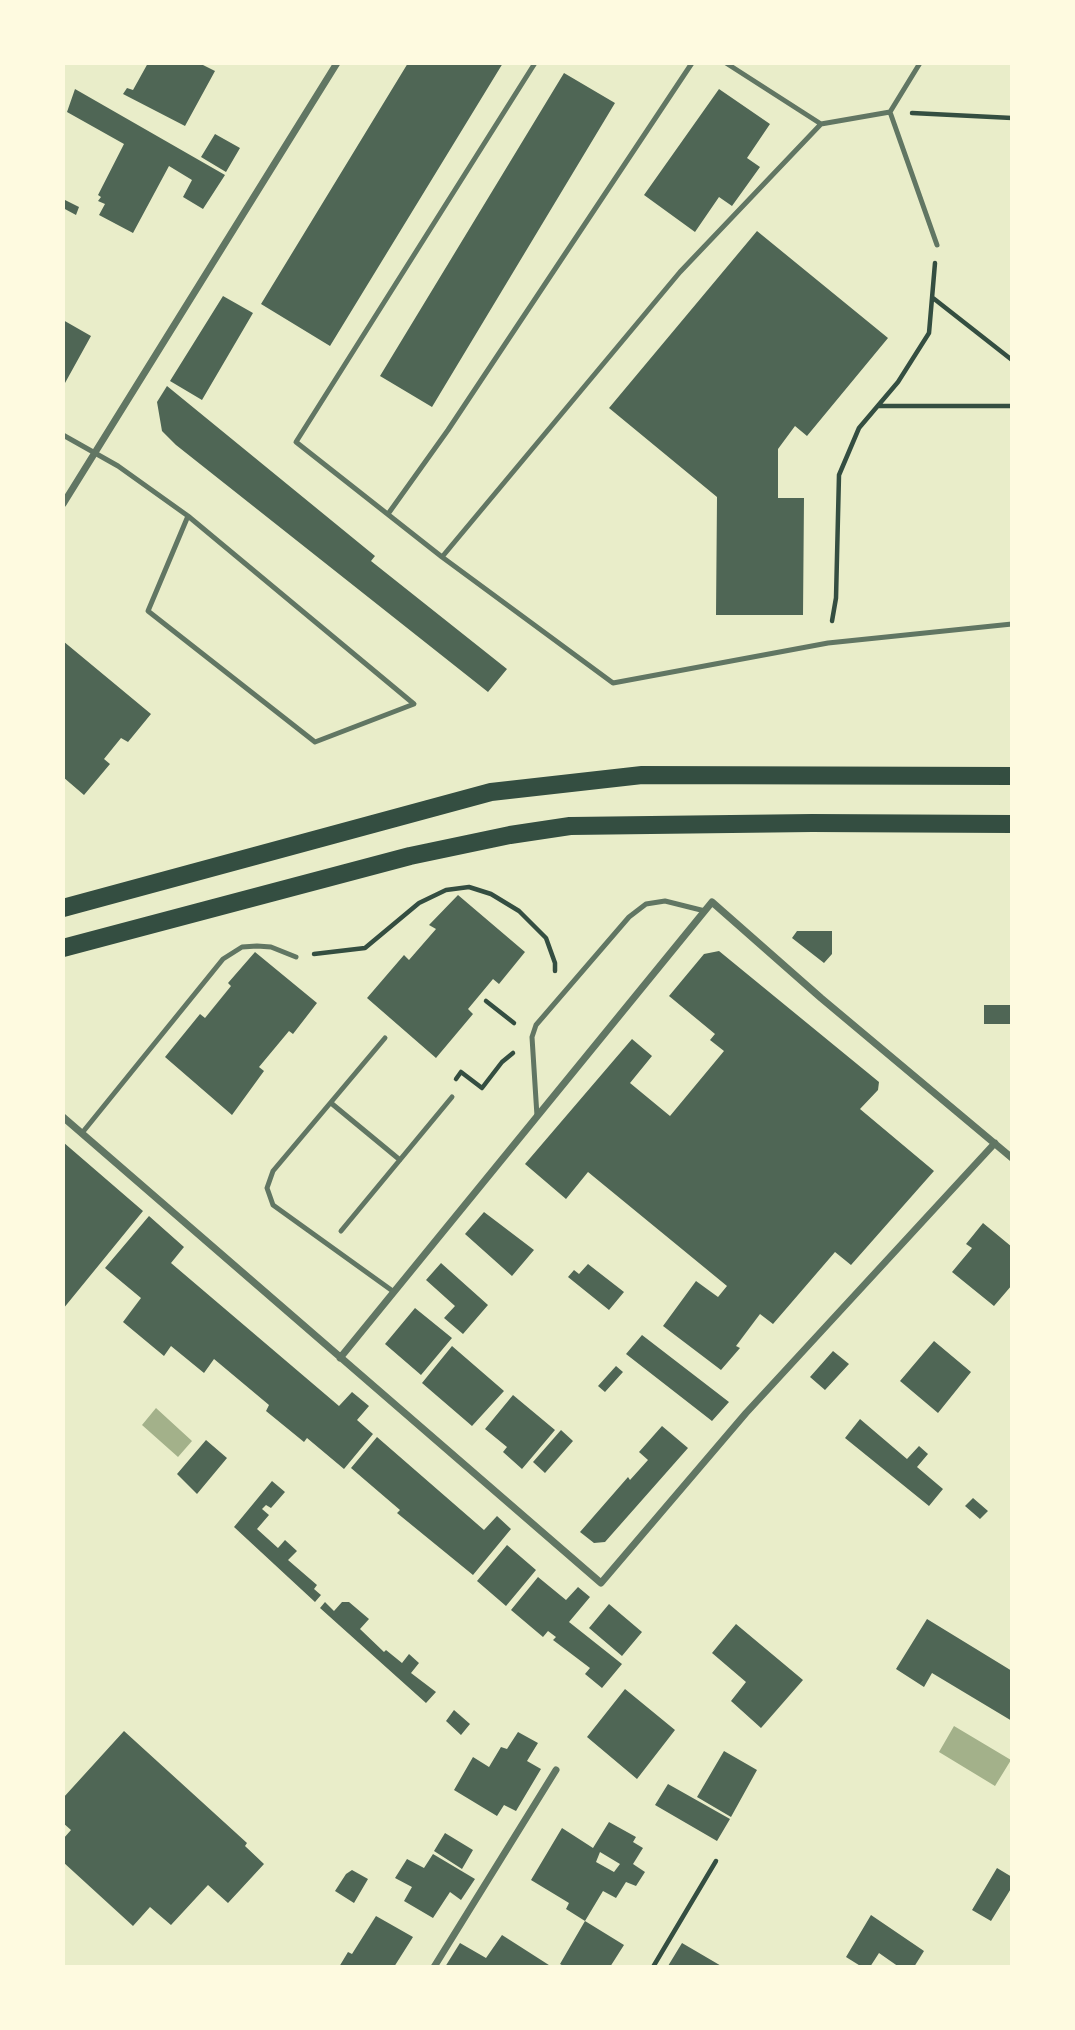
<!DOCTYPE html>
<style>
body{margin:0}
#map{position:relative;width:1075px;height:2030px;overflow:hidden;background:#e9edc9;font-family:Montserrat,sans-serif}
canvas{display:block}
.frame{position:absolute;inset:0;border:65px solid #fefae0;pointer-events:none}
</style>
<div id="map">
<canvas width="1075" height="2030"></canvas>
<div class="frame"></div>
</div>
<script>
const ctx = document.querySelector('canvas').getContext('2d');
ctx.lineJoin = 'round';
function fill(path, color) { ctx.fillStyle = color; ctx.fill(path, 'evenodd'); }
const poly = rows => new Path2D(rows.map(r => 'M' + r).join(''));
function trace(path, color, width, dash) { ctx.strokeStyle = color; ctx.lineWidth = width; ctx.lineCap = dash ? 'butt' : 'round'; ctx.setLineDash(dash || []); ctx.stroke(path); }
const water = poly([
 [156,1408,192,1441,178,1457,142,1425],
 [954,1726,1011,1760,995,1786,939,1752]
]);
const building = poly([
 [148,63,199,63,215,71,185,126,123,94,127,88,133,90],
 [408,63,503,63,330,346,261,304],
 [564,73,615,103,432,407,380,376],
 [75,89,225,175,203,209,183,197,192,180,169,166,133,233,99,215,105,204,98,201,101,197,98,195,124,144,67,112],
 [719,89,770,124,747,158,760,167,732,206,719,197,695,232,644,195],
 [215,134,240,148,226,172,201,157],
 [63,199,79,207,76,215,63,208],
 [757,231,888,338,807,436,795,426,778,449,778,498,804,498,803,615,716,615,717,497,609,408],
 [223,296,253,313,202,400,170,381],
 [63,320,91,336,65,383,63,382],
 [167,386,375,556,371,561,507,669,488,692,176,445,162,431,157,402],
 [63,641,151,714,128,742,121,738,104,759,110,764,84,795,63,777],
 [458,895,525,952,499,984,493,979,468,1009,473,1014,436,1058,367,998,404,955,409,960,436,929,429,925],
 [797,931,832,931,832,954,824,963,792,938],
 [719,951,879,1082,878,1090,860,1109,934,1171,851,1265,835,1252,773,1324,760,1314,736,1346,740,1348,721,1370,663,1326,696,1281,718,1297,727,1286,588,1172,566,1199,525,1164,632,1039,652,1056,630,1083,670,1116,724,1051,710,1040,715,1034,669,996,704,954],
 [255,952,317,1003,293,1034,289,1031,259,1067,264,1071,232,1115,165,1057,200,1014,205,1018,231,986,228,983],
 [984,1005,1012,1005,1012,1024,984,1024],
 [63,1142,143,1211,63,1309],
 [484,1212,534,1250,512,1276,465,1234],
 [149,1216,184,1247,171,1263,339,1406,352,1392,369,1406,357,1420,373,1434,344,1469,307,1438,304,1442,266,1411,269,1405,214,1359,204,1373,171,1346,164,1356,123,1322,141,1298,105,1268],
 [983,1223,1012,1247,1012,1285,994,1306,952,1272,972,1248,966,1244],
 [441,1263,488,1305,463,1334,444,1318,455,1306,426,1280],
 [588,1264,624,1292,609,1310,568,1277,574,1270,579,1274],
 [415,1308,452,1338,421,1375,385,1344],
 [642,1335,729,1402,712,1421,626,1354],
 [934,1341,971,1372,938,1413,900,1381],
 [452,1346,504,1391,472,1426,422,1383],
 [833,1351,849,1364,825,1390,810,1377],
 [616,1366,623,1372,605,1392,598,1386],
 [513,1395,555,1430,522,1469,503,1452,507,1447,485,1429],
 [860,1419,907,1459,919,1446,928,1454,917,1467,943,1489,929,1506,845,1438],
 [662,1426,688,1448,605,1542,594,1543,580,1532,628,1477,630,1480,648,1460,639,1452],
 [561,1430,573,1441,545,1473,533,1462],
 [377,1437,484,1530,497,1516,511,1529,473,1575,397,1513,400,1510,351,1468],
 [206,1440,227,1458,197,1494,177,1474],
 [272,1481,285,1492,271,1508,266,1505,262,1509,269,1515,257,1529,278,1548,285,1540,297,1551,288,1560,317,1585,314,1589,321,1595,315,1602,234,1527],
 [973,1498,988,1511,980,1519,965,1506],
 [507,1545,536,1570,506,1606,477,1581],
 [538,1577,566,1600,578,1587,590,1597,569,1622,622,1664,602,1688,585,1674,590,1668,553,1640,556,1637,548,1631,543,1637,511,1610],
 [325,1602,334,1611,342,1602,349,1602,369,1619,360,1629,384,1652,386,1650,402,1663,409,1654,419,1663,411,1673,436,1692,426,1703,320,1608],
 [609,1604,642,1632,622,1656,589,1628],
 [927,1619,1012,1671,1012,1721,932,1673,924,1687,896,1669],
 [736,1624,803,1680,761,1728,731,1701,746,1682,712,1653],
 [625,1689,675,1730,637,1779,587,1737],
 [454,1710,470,1724,461,1735,446,1721],
 [124,1731,247,1843,245,1846,264,1864,228,1903,208,1885,171,1925,150,1907,133,1926,63,1862,63,1839,71,1830,63,1823,63,1798],
 [518,1732,538,1743,527,1761,541,1769,516,1811,504,1805,497,1816,454,1790,473,1757,489,1767,501,1747,507,1749],
 [724,1751,757,1770,731,1817,697,1797],
 [668,1784,730,1819,717,1841,655,1805],
 [609,1822,636,1837,633,1842,643,1848,633,1864,645,1872,636,1886,626,1882,616,1898,603,1891,585,1921,566,1909,569,1903,531,1880,562,1828,593,1848],
 [600,1852,620,1864,614,1872,596,1862],
 [445,1833,473,1850,462,1869,434,1851],
 [433,1854,475,1879,461,1900,450,1892,433,1918,404,1901,412,1887,395,1878,407,1859,424,1868],
 [997,1868,1012,1877,1012,1887,991,1921,972,1910],
 [352,1870,368,1879,354,1903,335,1891,346,1874],
 [871,1915,924,1951,914,1967,899,1967,879,1953,870,1967,862,1967,846,1957],
 [376,1916,413,1937,394,1967,339,1967,348,1952,352,1954],
 [585,1921,624,1945,610,1967,565,1967,560,1964],
 [502,1935,552,1967,445,1967,460,1943,486,1958],
 [682,1943,723,1967,671,1967,668,1966]
]);
const path = poly([
 [912,113,1012,118],
 [933,298,1012,360],
 [878,406,1012,406],
 [832,621,836,598,839,475,859,428,898,382,929,333,935,263],
 [314,954,365,948,419,903,446,890,469,887,491,894,519,911,546,938,555,963,555,971],
 [486,1001,514,1023],
 [456,1079,461,1072,482,1088,502,1062,513,1053],
 [653,1967,716,1861]
]);
const service = poly([
 [535,63,296,442,442,557,613,683,828,643,1012,624],
 [726,63,821,124,890,112,920,63],
 [890,112,937,245],
 [63,435,118,466,188,516,414,704,315,742,148,611,188,516],
 [388,514,448,430,692,63],
 [442,557,680,272,821,124],
 [385,1038,273,1171,267,1188,273,1205,394,1292],
 [331,1103,400,1160],
 [537,1116,532,1037,536,1025,629,917,646,904,665,901,705,911],
 [82,1133,223,959,242,947,257,946,271,947,296,957],
 [341,1231,452,1097]
]);
const minor = poly([
 [63,504,337,63],
 [63,1117,601,1583,746,1413,995,1143],
 [340,1358,712,902,821,998,1012,1158],
 [434,1967,556,1770]
]);
const primary = poly([
 [63,908,491,792,642,775,1012,776],
 [63,948,410,856,510,835,570,826,812,823,1012,824]
]);
fill(water, '#a3b18a');
fill(building, '#4f6655');
trace(path, '#344e41', 4.5);
trace(service, '#617663', 5);
trace(minor, '#617663', 7);
trace(primary, '#344e41', 18);
</script>
